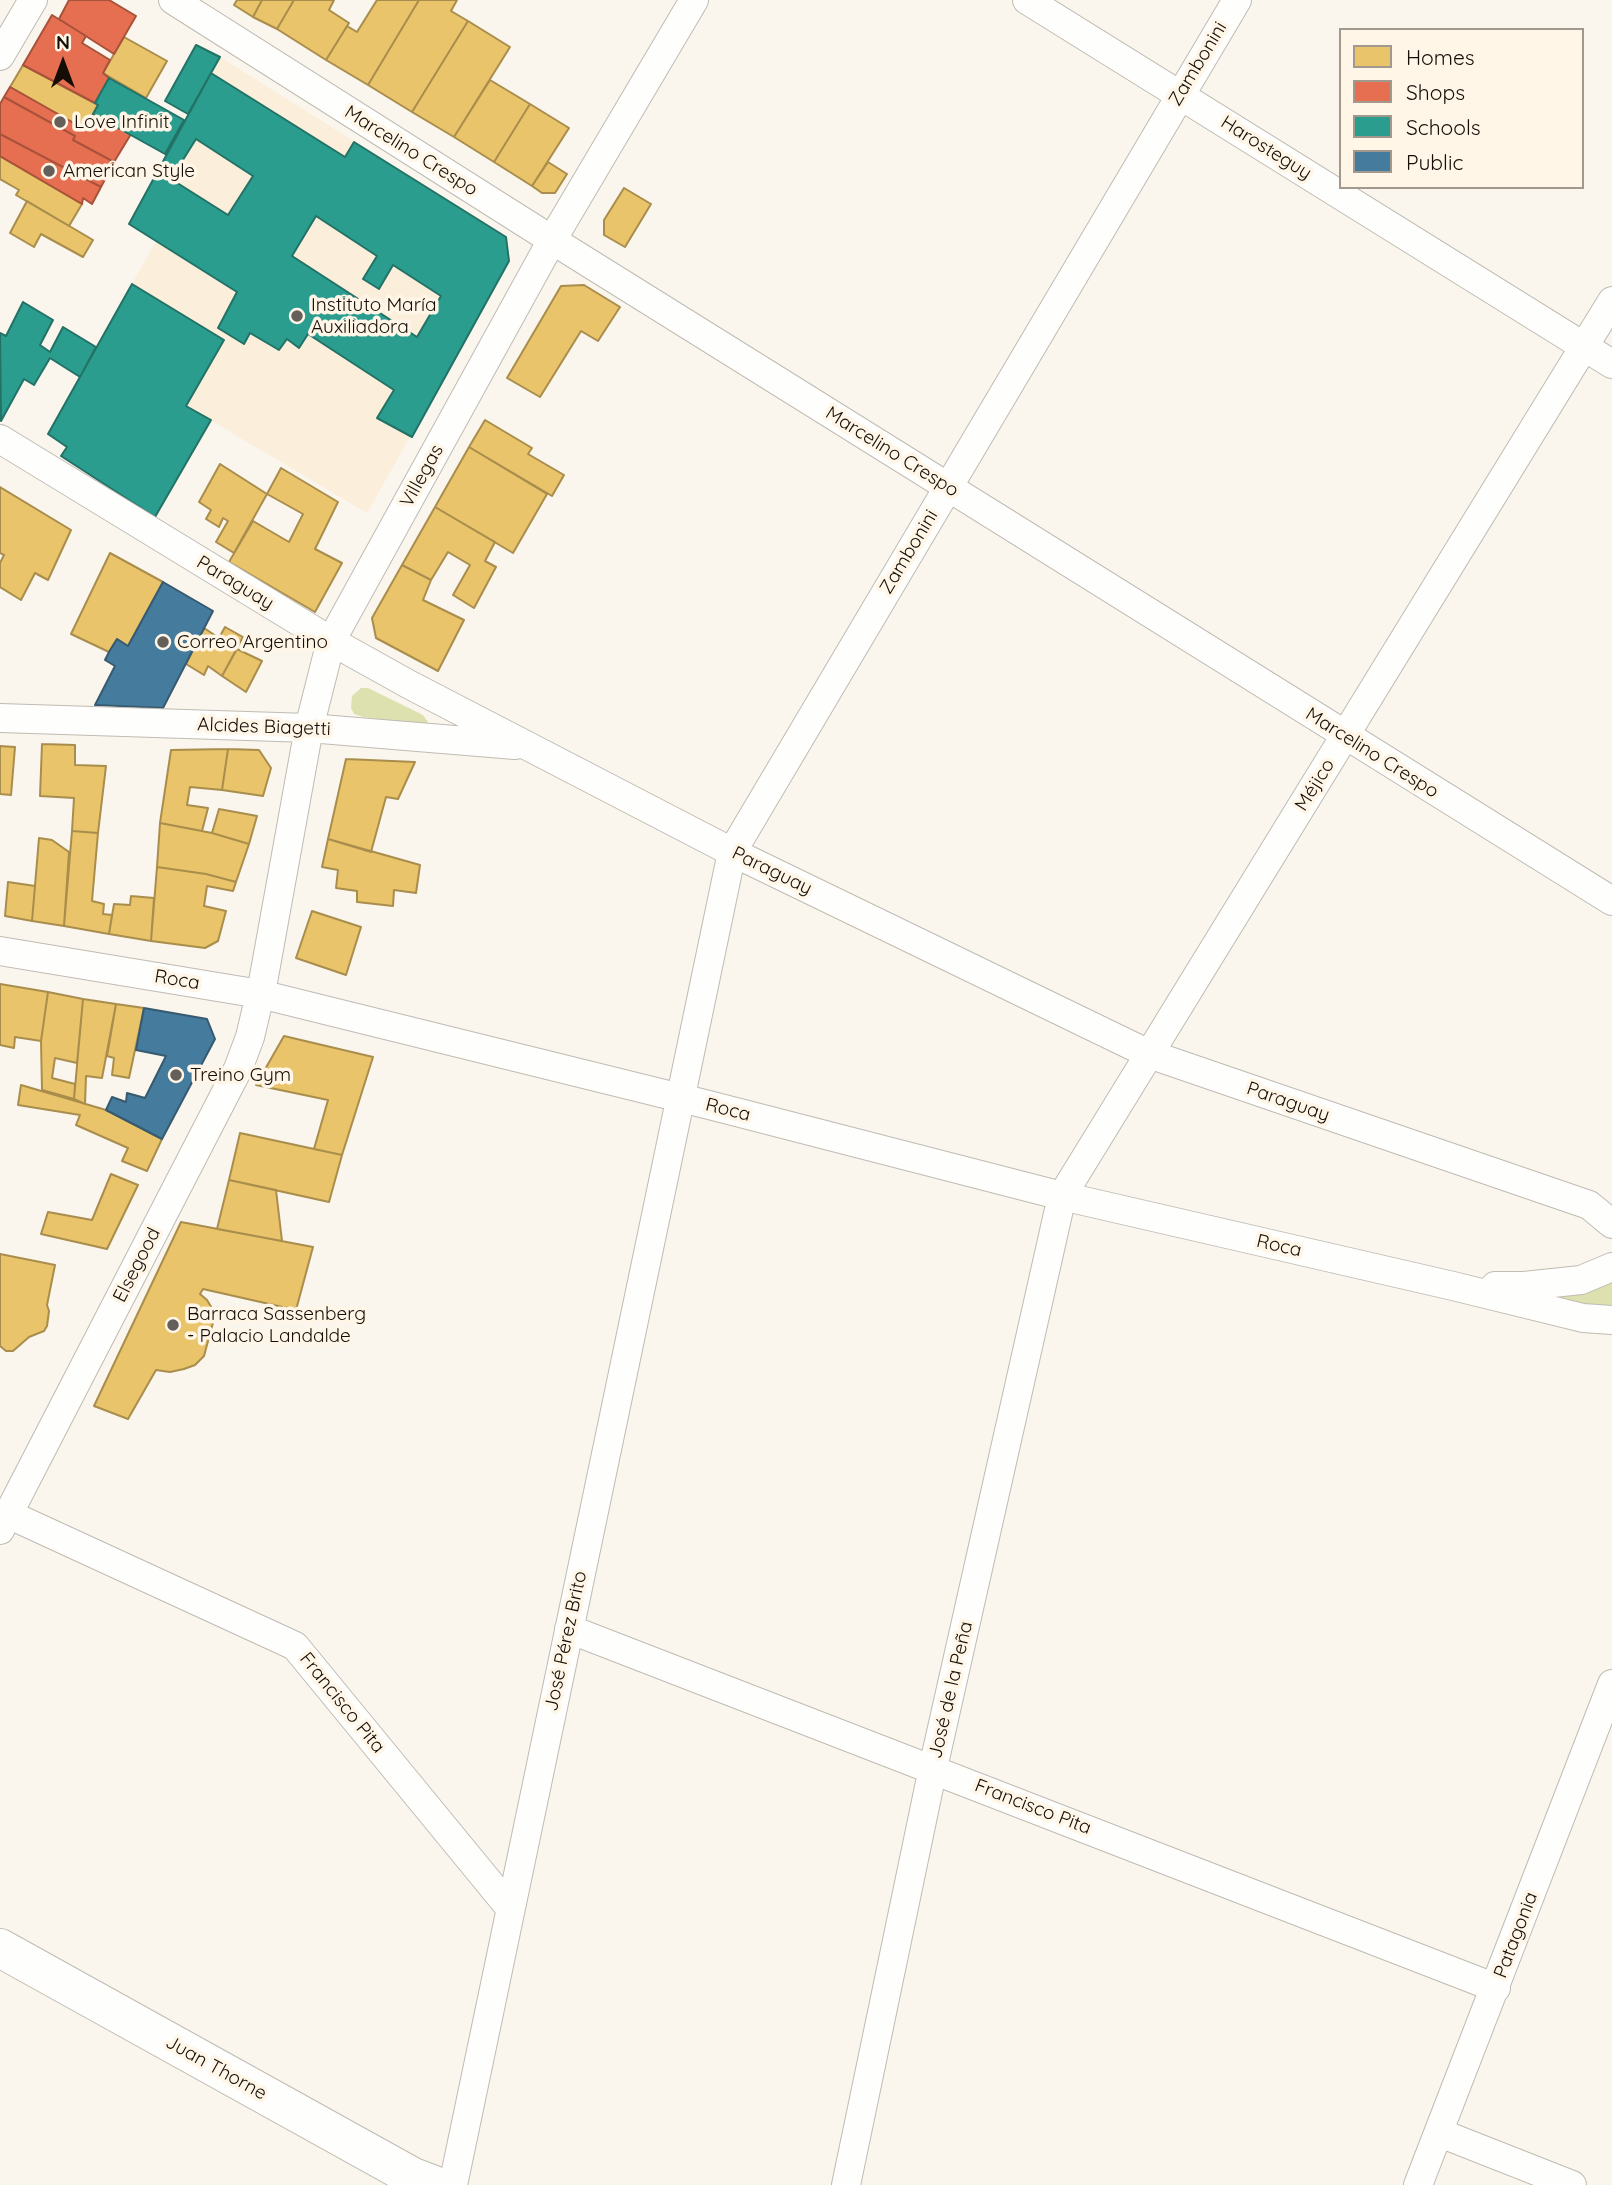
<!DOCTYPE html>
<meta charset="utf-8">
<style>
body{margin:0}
#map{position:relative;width:1612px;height:2185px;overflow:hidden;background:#faf5ed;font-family:Quicksand,sans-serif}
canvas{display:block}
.legend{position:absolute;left:1339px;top:28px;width:245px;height:161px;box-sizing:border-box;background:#fff6e8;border:2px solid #a1998e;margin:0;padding:9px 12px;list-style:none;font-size:21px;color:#140e07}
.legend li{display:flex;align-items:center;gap:14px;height:35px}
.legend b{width:35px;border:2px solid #a1998e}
.north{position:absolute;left:28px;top:28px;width:70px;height:70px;-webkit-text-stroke:5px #fff6e8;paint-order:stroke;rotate:0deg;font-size:19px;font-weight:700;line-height:28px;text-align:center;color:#140e07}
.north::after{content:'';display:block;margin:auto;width:24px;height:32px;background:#140e07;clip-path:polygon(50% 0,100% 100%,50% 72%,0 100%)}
</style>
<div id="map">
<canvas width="1612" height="2185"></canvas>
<ul class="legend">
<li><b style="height:19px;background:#e9c46a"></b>Homes</li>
<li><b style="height:19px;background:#e76f51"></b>Shops</li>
<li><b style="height:19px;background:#2a9d8f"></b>Schools</li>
<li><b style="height:19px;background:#457b9d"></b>Public</li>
</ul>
<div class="north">N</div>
</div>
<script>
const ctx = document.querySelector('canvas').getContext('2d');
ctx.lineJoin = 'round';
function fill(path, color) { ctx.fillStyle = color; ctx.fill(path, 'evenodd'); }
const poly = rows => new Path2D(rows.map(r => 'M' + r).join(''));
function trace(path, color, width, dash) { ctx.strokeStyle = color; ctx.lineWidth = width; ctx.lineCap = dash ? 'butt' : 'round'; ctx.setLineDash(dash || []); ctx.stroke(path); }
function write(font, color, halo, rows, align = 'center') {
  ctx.font = font + ' Quicksand,sans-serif'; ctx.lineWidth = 7; ctx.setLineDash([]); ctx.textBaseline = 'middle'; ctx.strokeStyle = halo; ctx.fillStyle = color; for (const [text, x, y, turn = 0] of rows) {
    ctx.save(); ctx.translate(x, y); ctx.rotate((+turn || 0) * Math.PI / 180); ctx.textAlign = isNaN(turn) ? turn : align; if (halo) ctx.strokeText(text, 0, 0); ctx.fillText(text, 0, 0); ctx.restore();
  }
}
const built = poly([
 [220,57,506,237,509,261,367,513,212,421,155,517,61,456,67,447,48,434,156,241,129,224]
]);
const green = poly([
 [361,688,368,688,423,715,428,722,424,725,363,717,354,714,351,708,352,696],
 [1612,1276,1612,1314,1525,1296]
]);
const homes = poly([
 [237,0,262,0,253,17,234,5,237,0],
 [262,0,294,0,277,29,253,17,262,0],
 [294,0,334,0,329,10,349,23,326,60,277,29,294,0],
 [377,0,419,0,368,85,326,60,347,26,357,32,377,0],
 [419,0,457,0,451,11,468,21,412,112,368,85,419,0],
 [468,21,510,47,454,137,412,112,468,21],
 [124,37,167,61,146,98,103,73,124,37],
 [23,65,98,105,86,130,10,87,23,65],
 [490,80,530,104,494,162,454,137,490,80],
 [530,104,569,128,532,186,494,162,530,104],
 [0,156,82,204,69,226,16,195,19,190,0,179,0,156],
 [548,162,567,174,555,193,542,193,532,186,548,162],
 [624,188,651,204,625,247,604,235,604,220,624,188],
 [27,201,93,240,83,257,41,234,34,247,10,233,27,201],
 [584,285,620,307,598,341,581,331,540,397,507,378,561,286,584,285],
 [485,420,532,448,528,454,564,475,552,496,469,447,485,420],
 [469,447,547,494,513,553,435,507,469,447],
 [220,464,267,494,234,553,216,542,228,521,223,518,219,527,206,519,211,510,199,502,220,464],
 [281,468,338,502,315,549,342,563,315,612,229,562,253,521,289,542,303,514,267,494,281,468],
 [0,487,71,530,48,580,35,573,21,600,0,587,0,563,4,555,0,553,0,487],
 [435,507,495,542,485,561,496,567,474,608,453,595,470,565,448,552,431,580,402,565,435,507],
 [110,553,163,582,128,646,117,639,109,652,71,634,110,553],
 [402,565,431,580,423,600,464,620,438,671,376,638,372,618,402,565],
 [225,627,243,637,222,676,208,666,204,675,186,664,204,628,219,638,225,627],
 [237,649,262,661,246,692,222,676,237,649],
 [42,744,75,745,75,765,106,766,98,833,72,831,74,798,40,796,42,744],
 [0,746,15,747,11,795,0,794,0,746],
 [228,749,259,750,271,768,263,796,222,790,228,749],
 [228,749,222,790,190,787,187,805,208,808,202,831,160,823,171,750,228,749],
 [346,759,415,762,398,799,386,797,371,852,328,839,346,759],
 [219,809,257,816,249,844,212,833,219,809],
 [160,823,212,833,249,844,236,882,206,874,157,867,160,823],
 [72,831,98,833,92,901,104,904,103,914,112,915,109,934,64,926,72,831],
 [39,838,52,840,69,852,64,926,32,921,39,838],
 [328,839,420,865,416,893,394,890,393,906,357,902,357,891,336,888,338,870,322,867,328,839],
 [157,867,206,874,236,882,233,891,207,886,204,906,226,911,218,941,205,948,151,941,157,867],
 [8,882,35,886,32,921,5,916,8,882],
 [131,896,154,898,151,941,109,934,114,904,130,905,131,896],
 [312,911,361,927,346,975,296,958,312,911],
 [0,984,48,992,41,1041,15,1037,14,1048,0,1045,0,984],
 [48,992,83,999,77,1063,55,1058,52,1078,75,1084,74,1099,42,1090,41,1041,48,992],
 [83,999,116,1004,102,1078,86,1076,85,1104,74,1099,83,999],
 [116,1004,144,1008,129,1078,112,1075,114,1058,107,1056,116,1004],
 [284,1036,373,1057,342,1155,314,1149,328,1100,256,1085,284,1036],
 [21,1085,106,1110,162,1139,147,1171,122,1161,128,1148,76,1125,80,1115,18,1105,21,1085],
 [240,1133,342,1155,329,1202,229,1180,240,1133],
 [111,1174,138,1185,107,1249,41,1234,48,1212,92,1220,111,1174],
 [229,1180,276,1190,282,1241,217,1229,229,1180],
 [181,1222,313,1247,296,1310,203,1289,200,1294,207,1300,213,1310,214,1319,204,1356,195,1365,184,1369,170,1372,156,1370,128,1419,94,1406,181,1222],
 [0,1254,55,1265,47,1305,49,1311,47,1326,44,1331,29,1337,13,1351,6,1351,0,1346,0,1254]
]);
const shops = poly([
 [69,0,109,0,136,16,114,54,59,19,69,0],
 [52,15,86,36,82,43,110,60,103,73,109,78,95,103,23,65,52,15],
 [10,87,86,130,93,114,131,134,114,162,73,140,75,136,4,97,10,87],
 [4,97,75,136,73,140,114,162,101,187,0,134,0,104,4,97],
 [0,134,101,187,92,204,83,198,82,204,0,156,0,134]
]);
const schools = poly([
 [196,45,220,57,188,114,165,101,196,45],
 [211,73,345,157,354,142,506,237,509,261,412,437,377,418,394,390,308,334,299,348,287,339,279,350,250,333,244,344,218,328,237,292,129,224,211,73],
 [196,139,253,176,228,215,171,179,196,139],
 [316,216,377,256,363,279,379,289,393,265,441,296,417,337,292,256,316,216],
 [109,78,184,120,165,154,93,114,98,105,95,103,109,78],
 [132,284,224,340,186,406,211,420,155,517,61,456,67,447,48,434,132,284],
 [23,302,53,320,40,345,50,352,63,327,96,347,80,377,50,358,34,385,24,379,1,421,0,333,6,336,23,302]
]);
const public = poly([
 [163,582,213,611,163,708,95,705,115,666,105,660,109,652,117,639,128,646,163,582],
 [144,1008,207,1019,215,1039,162,1139,106,1110,112,1097,126,1102,127,1093,145,1098,166,1056,136,1050,144,1008]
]);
const street = poly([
 [173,0,552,240,1612,901],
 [1027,0,1612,364],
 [0,56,33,0],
 [0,439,331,641,410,685,732,852,1149,1054,1589,1205,1612,1224],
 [0,718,309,728,515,745],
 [0,951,260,994,709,1105,1062,1196,1453,1286,1583,1318,1612,1320],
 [1495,1286,1524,1286,1581,1280,1612,1267],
 [8,1514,295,1646,510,1908],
 [0,1530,238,1069,250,1037,263,982,309,728,331,641,552,240,694,0],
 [569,1629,1496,1988],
 [1440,2133,1572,2185],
 [453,2185,732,852,1237,0],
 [846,2185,933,1768,1062,1196,1612,301],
 [1418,2185,1612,1684]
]);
const secondary = poly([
 [0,1948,413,2177,434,2185]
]);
const markers = [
 [60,122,7,"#645f58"],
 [49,171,7,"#645f58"],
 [297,316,7,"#645f58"],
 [163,642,7,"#645f58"],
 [176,1075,7,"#645f58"],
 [173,1325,7,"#645f58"]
];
const streetNames = [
 ["Zambonini",1198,64,-59],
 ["Harosteguy",1266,148,32],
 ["Marcelino Crespo",411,151,32],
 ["Marcelino Crespo",892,452,32],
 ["Villegas",422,476,-61],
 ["Zambonini",909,552,-59],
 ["Paraguay",235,583,31],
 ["Alcides Biagetti",264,727,2],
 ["Marcelino Crespo",1372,753,32],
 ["Méjico",1315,785,-58],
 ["Paraguay",772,871,26],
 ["Roca",177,980,9],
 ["Paraguay",1288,1102,19],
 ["Roca",728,1110,14],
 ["Roca",1279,1246,13],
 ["Elsegood",137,1265,-63],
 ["José Pérez Brito",566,1641,-78],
 ["José de la Peña",951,1690,-77],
 ["Francisco Pita",342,1703,51],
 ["Francisco Pita",1033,1807,21],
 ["Patagonia",1516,1935,-69],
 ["Juan Thorne",216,2068,29]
];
const poiNames = [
 ["Love Infinit",74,122],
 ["American Style",63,171],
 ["Instituto María",311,305],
 ["Auxiliadora",311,327],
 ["Correo Argentino",177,642],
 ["Treino Gym",190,1075],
 ["Barraca Sassenberg",187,1314],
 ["- Palacio Landalde",187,1336]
];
fill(built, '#fbeeda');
fill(green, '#dde1af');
fill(homes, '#e9c46a');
trace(homes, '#a98d4c', 2);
fill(shops, '#e76f51');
trace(shops, '#a8523b', 2);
fill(schools, '#2a9d8f');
trace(schools, '#237266', 2);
fill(public, '#457b9d');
trace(public, '#365a70', 2);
trace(street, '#c0bbb3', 30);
trace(secondary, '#c0bbb3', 40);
trace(street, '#fefefc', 28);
trace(secondary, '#fefefc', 38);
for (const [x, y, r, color] of markers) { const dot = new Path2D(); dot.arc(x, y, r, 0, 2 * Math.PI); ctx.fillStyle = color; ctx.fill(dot); trace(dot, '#fff6e8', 2.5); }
write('19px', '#140e07', '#fff6e8', streetNames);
write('19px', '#140e07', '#fff6e8', poiNames, 'left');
</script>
